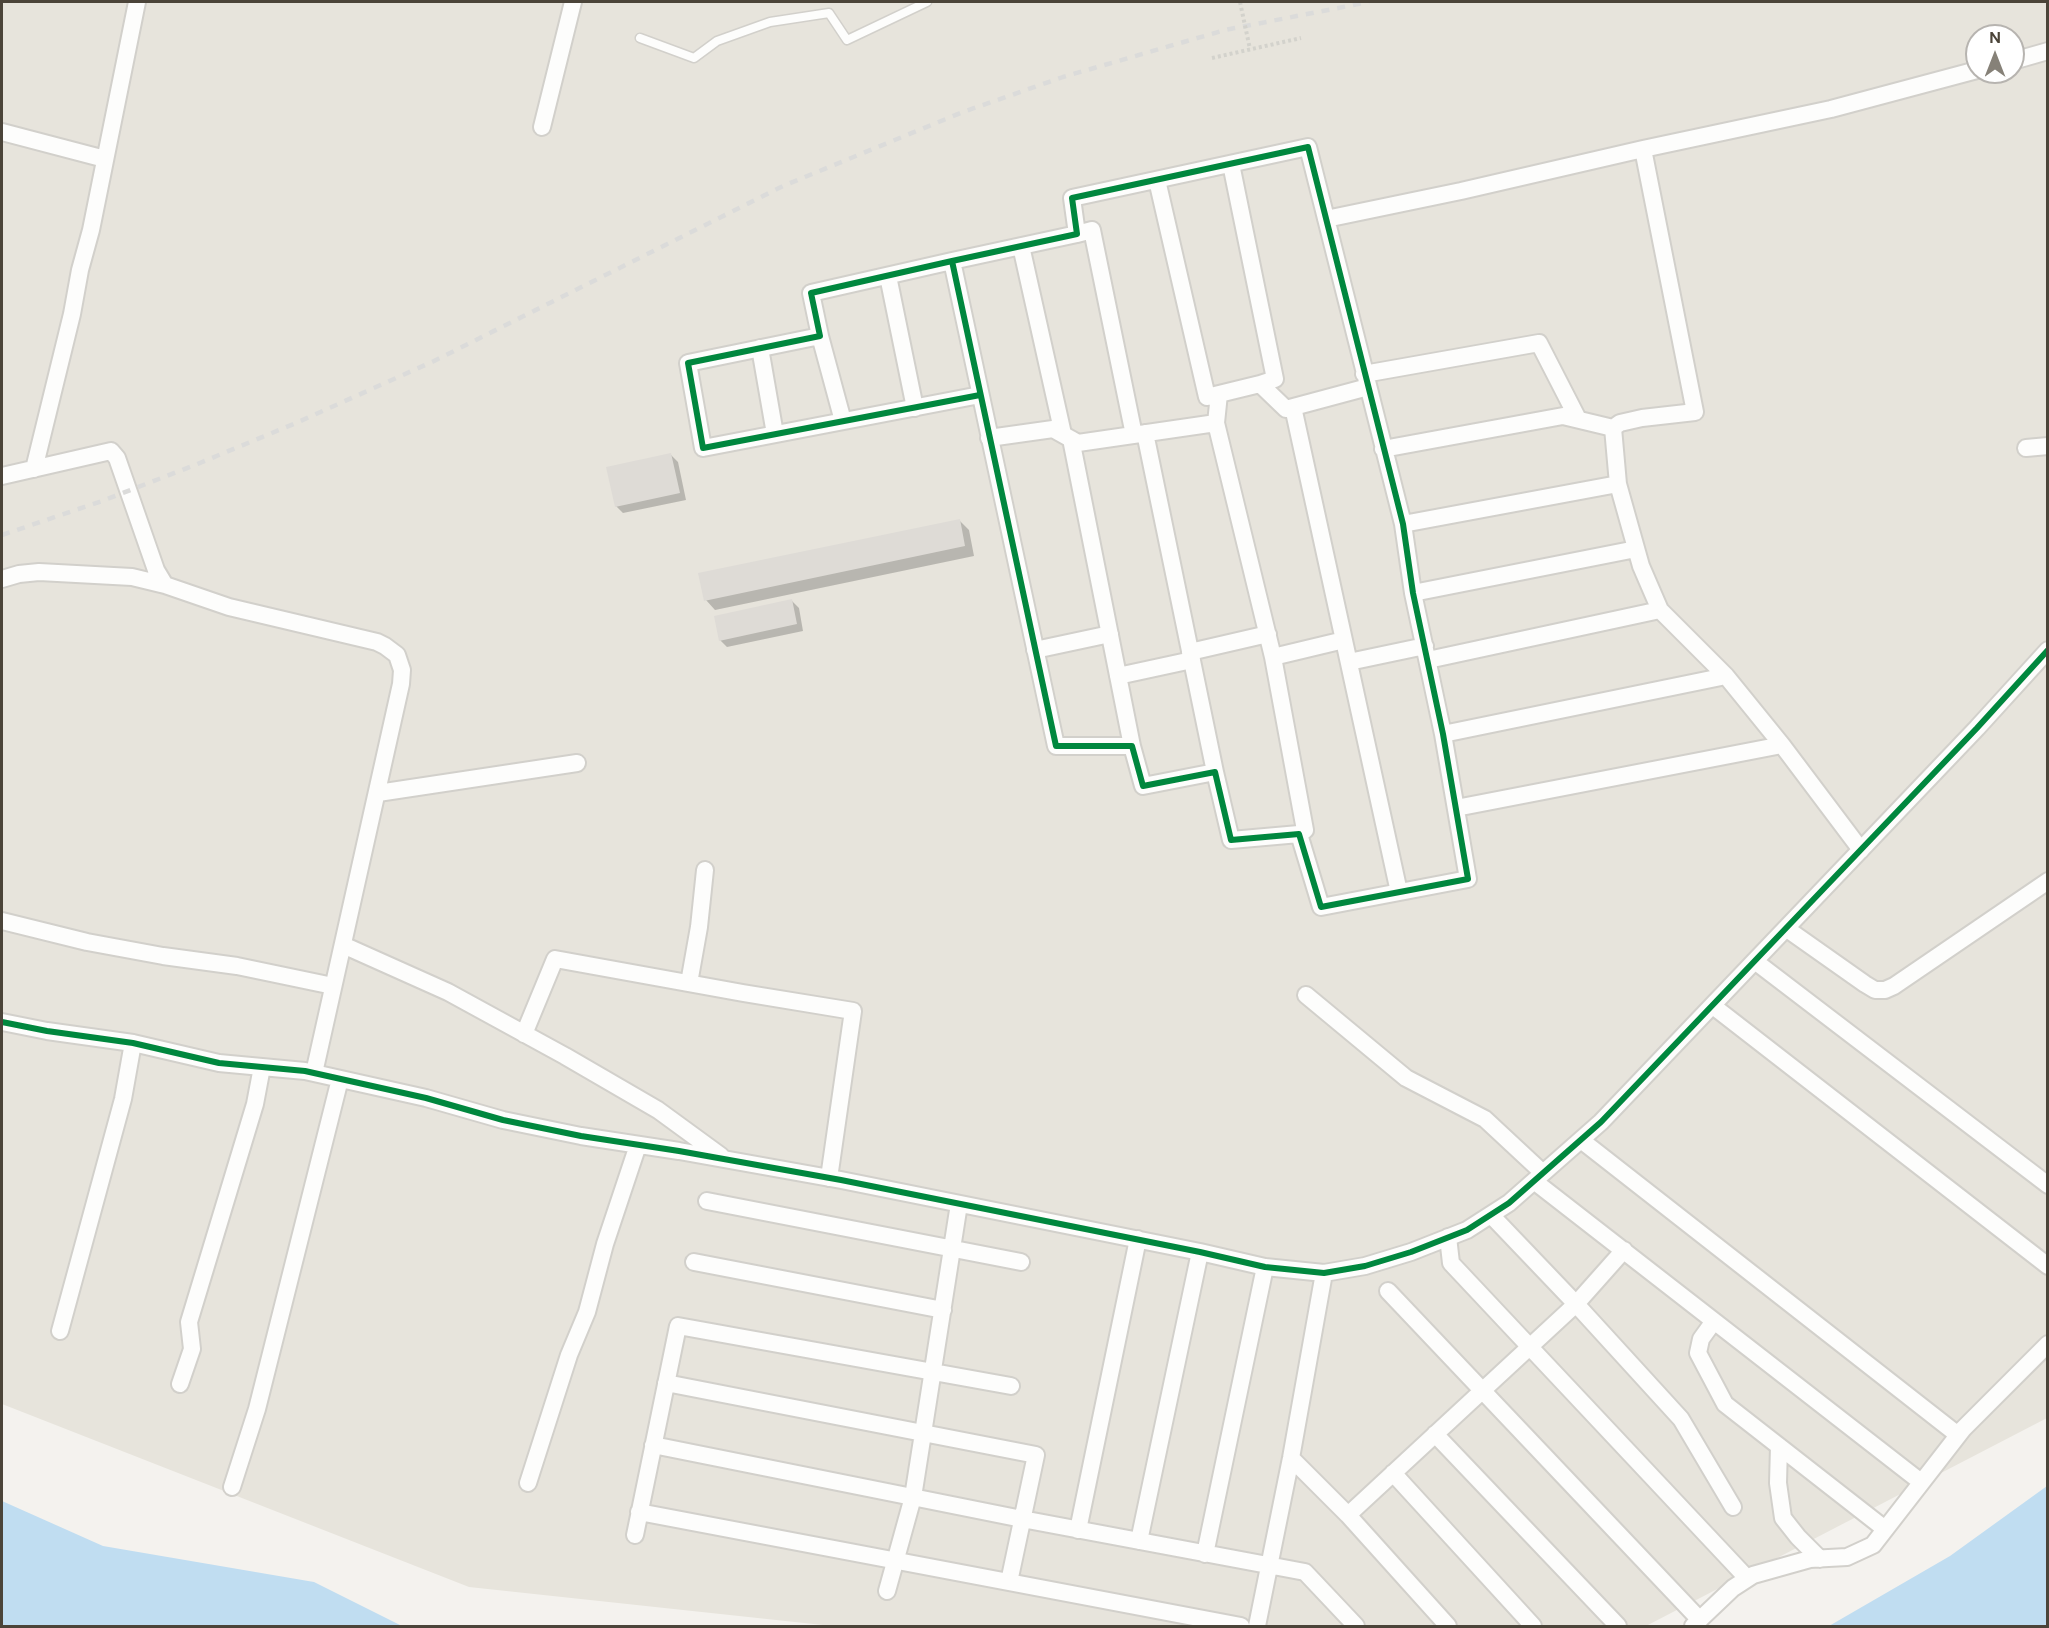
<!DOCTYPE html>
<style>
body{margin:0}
#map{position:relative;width:2049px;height:1628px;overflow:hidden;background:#f4f2ee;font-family:"DM Sans",sans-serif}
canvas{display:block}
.frame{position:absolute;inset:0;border:3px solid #4b4439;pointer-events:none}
.north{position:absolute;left:1965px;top:24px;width:60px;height:60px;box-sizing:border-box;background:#fff;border:2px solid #b7b4b0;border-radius:50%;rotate:0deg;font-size:16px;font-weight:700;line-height:24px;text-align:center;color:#4b4439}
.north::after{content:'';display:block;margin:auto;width:21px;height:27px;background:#868178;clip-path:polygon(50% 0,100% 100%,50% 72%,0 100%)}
</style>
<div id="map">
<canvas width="2049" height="1628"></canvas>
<div class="frame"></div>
<div class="north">N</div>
</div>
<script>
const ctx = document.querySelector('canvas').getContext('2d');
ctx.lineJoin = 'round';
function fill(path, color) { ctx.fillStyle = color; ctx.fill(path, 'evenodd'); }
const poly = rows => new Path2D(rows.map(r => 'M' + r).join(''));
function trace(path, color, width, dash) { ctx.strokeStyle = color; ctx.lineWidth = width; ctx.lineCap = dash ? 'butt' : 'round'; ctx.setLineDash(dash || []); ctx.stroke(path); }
const residential = poly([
 [2,2,2047,2,2047,1418,1646,1626,832,1626,469,1587,2,1404],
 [1977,36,2013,36,2013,72,1977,72]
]);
const water = poly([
 [2047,1486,2047,1626,1829,1626,1950,1556],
 [2,1501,103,1546,314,1582,402,1626,2,1626]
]);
const shadow = poly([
 [671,455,678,462,686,500,623,513,616,506],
 [959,520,969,530,974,556,715,610,706,600],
 [792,601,799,608,803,631,727,647,720,640]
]);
const building = poly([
 [671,453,680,493,615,507,606,467],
 [960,519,965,546,704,601,698,573],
 [792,599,797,624,719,641,714,616]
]);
const path = poly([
 [1212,58,1301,38]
]);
const service = poly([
 [640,38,694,58,717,41,770,22,829,13,847,40,927,2]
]);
const minor = poly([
 [2013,61,2048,51],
 [542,127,573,2],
 [2,132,105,159],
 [1643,149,1695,412,1642,418,1620,423,1613,428,1618,484,1641,566,1660,610,1726,676,1782,745,1861,850],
 [1231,164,1275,379,1260,384],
 [1157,180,1207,397,1219,394],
 [1326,219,1461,191,1643,149,1831,109,1977,70],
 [1077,234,1092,230,1134,435],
 [1021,246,1063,434],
 [952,261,1056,746,1132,746,1143,786,1215,772,1231,840,1299,834,1321,907,1468,879,1443,734,1413,593,1403,524,1308,147,1072,198,1077,234,952,261,811,293,820,336,688,363,703,448,980,395],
 [888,276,915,408],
 [820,336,843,421],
 [760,348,775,434],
 [1364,374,1539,343,1578,419],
 [1293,407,1399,892],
 [1216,423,1273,657,1305,830,1299,834],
 [1145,433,1215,772],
 [989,438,1053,429,1078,443,1216,423,1219,394,1260,384,1286,409,1368,387],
 [1071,439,1132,746],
 [2026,448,2048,446],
 [1383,449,1563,416,1613,428],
 [34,469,72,314,80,270,91,230,137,2],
 [2,476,111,451,117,458,156,570,165,585],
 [1403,524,1618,484],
 [2,579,19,574,39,572,132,577,165,585,229,607,377,642,385,646,397,655,402,670,401,684,314,1073],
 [1413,593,1636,549],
 [1035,650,1110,634],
 [1190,652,1268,634],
 [1273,657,1344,640],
 [1428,660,1660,610],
 [1349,662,1425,646],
 [1118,676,1192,660],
 [1443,734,1726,676],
 [378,793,577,763],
 [1456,808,1782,745],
 [2,921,87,942,163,956,237,966,333,986],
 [1787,929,1865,984,1875,990,1885,990,1894,986,2048,881],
 [343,945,448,992,565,1056,658,1110,721,1156],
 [1756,962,2048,1185],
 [689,983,699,927,705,870],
 [1306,995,1406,1078,1485,1119,1543,1173],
 [1713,1006,2048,1266],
 [2,1022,47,1031,133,1043,219,1063,305,1071,426,1098,503,1120,581,1136,679,1151,841,1180,1200,1252,1265,1267,1324,1273,1365,1266,1411,1252,1467,1230,1509,1203,1601,1122,1977,728,2048,650],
 [524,1034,555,959,743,993,853,1011,829,1178],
 [1581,1140,1958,1435],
 [1534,1181,1921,1482],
 [707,1201,1021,1262],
 [1491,1215,1576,1304,1681,1419,1733,1507],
 [1448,1237,1451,1263,1747,1578],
 [694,1262,943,1310],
 [1388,1291,1700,1620],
 [1714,1321,1701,1339,1698,1353,1725,1404,1885,1529],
 [60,1331,123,1099,133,1043],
 [666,1383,1036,1455,1009,1582],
 [180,1384,192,1349,189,1322,255,1104,262,1067],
 [1435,1434,1618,1626],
 [653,1445,1022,1519,1305,1572,1356,1626],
 [1779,1446,1778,1483,1783,1518,1798,1537,1820,1559],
 [1291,1458,1348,1515,1448,1626],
 [1393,1473,1533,1626],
 [528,1483,569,1355,587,1312,605,1244,638,1145],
 [232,1487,257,1409,340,1079],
 [639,1512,1241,1626],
 [1348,1515,1576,1304,1624,1250],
 [1078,1530,1138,1239],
 [635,1535,678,1326,1011,1386],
 [1139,1541,1200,1252],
 [1205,1554,1265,1267],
 [887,1591,913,1497,959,1204],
 [1257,1626,1291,1458,1324,1273],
 [1693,1626,1733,1588,1753,1575,1810,1559,1847,1557,1873,1545,1963,1429,2048,1344]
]);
const rail = poly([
 [2,535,102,501,195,465,296,423,434,361,783,186,963,112,1063,77,1225,30,1369,2]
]);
const pathBridge = poly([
 [1240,2,1250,49]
]);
const cycleway = poly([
 [952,261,1056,746,1132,746,1143,786,1215,772,1231,840,1299,834,1321,907,1468,879,1443,734,1413,593,1403,524,1308,147,1072,198,1077,234,952,261,811,293,820,336,688,363,703,448,980,395],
 [2,1022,47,1031,133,1043,219,1063,305,1071,426,1098,503,1120,581,1136,679,1151,841,1180,1200,1252,1265,1267,1324,1273,1365,1266,1411,1252,1467,1230,1509,1203,1601,1122,1977,728,2048,650]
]);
fill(residential, '#e7e4dc');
fill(water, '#c0ddf1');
fill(shadow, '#0003');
fill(building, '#dedbd6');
trace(service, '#d2d0cb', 11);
trace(minor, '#d2d0cb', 20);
trace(path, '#d3d2cc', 4, [3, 3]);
trace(service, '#fdfdfc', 8);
trace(minor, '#fdfdfc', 16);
trace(rail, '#dbdbda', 4.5, [8, 8]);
trace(pathBridge, '#d3d2cc', 4, [3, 3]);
trace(cycleway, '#00873e', 6);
</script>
